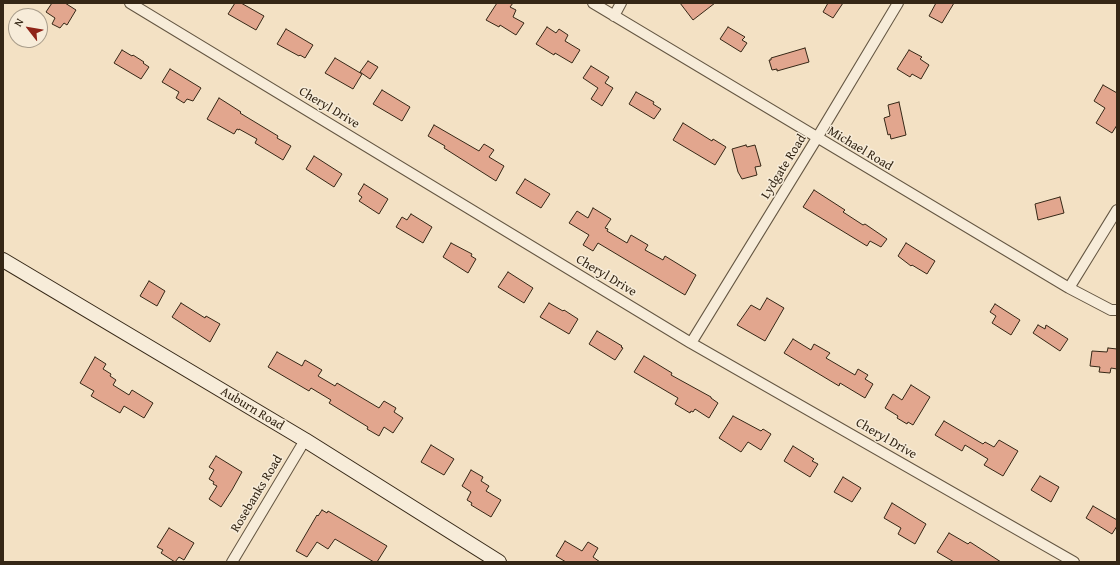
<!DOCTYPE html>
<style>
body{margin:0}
#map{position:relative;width:1120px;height:565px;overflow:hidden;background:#f3e1c4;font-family:"Gentium Book Plus",serif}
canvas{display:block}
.frame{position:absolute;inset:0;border:4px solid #352716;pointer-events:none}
.north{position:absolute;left:8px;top:8px;width:40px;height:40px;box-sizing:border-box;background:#f7ecd9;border:1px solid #a99d8b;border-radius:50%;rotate:301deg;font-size:11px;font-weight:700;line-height:16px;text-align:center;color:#352716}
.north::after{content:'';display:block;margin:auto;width:14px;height:18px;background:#8f2418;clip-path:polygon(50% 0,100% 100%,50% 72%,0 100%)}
</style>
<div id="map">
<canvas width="1120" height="565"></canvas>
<div class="frame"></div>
<div class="north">N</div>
</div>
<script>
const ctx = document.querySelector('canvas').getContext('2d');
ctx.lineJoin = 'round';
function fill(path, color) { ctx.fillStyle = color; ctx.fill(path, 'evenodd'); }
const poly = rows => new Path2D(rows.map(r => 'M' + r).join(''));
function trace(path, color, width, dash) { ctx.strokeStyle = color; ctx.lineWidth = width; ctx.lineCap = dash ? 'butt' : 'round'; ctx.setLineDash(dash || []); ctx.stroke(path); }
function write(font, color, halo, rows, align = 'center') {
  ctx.font = font + ' "Gentium Book Plus",serif'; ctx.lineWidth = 3; ctx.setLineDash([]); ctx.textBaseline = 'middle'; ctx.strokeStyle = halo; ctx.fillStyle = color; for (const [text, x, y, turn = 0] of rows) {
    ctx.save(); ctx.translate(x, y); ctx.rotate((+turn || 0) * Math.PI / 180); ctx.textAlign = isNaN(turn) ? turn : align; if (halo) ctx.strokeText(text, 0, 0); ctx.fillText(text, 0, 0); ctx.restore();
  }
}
const building = poly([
 [52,3,65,3,76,10,67,25,64,23,60,28,52,24,55,18,46,12,52,3],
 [235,3,241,3,264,16,256,30,228,14,235,3],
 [497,3,513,3,510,7,516,10,513,17,524,23,516,35,500,25,499,27,486,20,497,3],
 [680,3,715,3,693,20,680,3],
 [828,3,843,3,833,18,823,12,828,3],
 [936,3,954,3,942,23,929,16,936,3],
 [547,27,556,33,559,29,568,35,565,41,580,50,572,63,555,53,554,55,536,44,547,27],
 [728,27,745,37,742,40,747,43,741,52,720,39,728,27],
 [286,29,313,45,305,58,300,55,299,56,277,44,286,29],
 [805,48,809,62,777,71,777,69,772,70,769,60,771,60,771,58,805,48],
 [122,50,132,56,133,55,144,62,143,63,149,67,141,79,114,63,122,50],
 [909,50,922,57,920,59,929,65,921,79,912,74,910,77,897,69,909,50],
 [335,58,362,74,353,89,325,73,335,58],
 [368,61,378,67,370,79,360,72,368,61],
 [591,66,609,77,605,83,613,88,602,106,591,99,598,88,583,78,591,66],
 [170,69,201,88,193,101,187,99,184,103,176,98,179,92,162,82,170,69],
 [1103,85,1117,93,1117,125,1112,133,1096,123,1105,108,1094,101,1103,85],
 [382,90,410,107,402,121,373,104,382,90],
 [636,92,654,102,653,104,661,109,654,119,629,104,636,92],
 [219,98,241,112,240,113,278,136,277,138,291,146,283,160,255,143,257,139,239,129,239,130,237,129,234,134,207,119,219,98],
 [899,102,906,135,891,139,890,134,888,135,884,118,890,116,888,105,899,102],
 [683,123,712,141,713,139,726,147,715,165,673,140,683,123],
 [434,125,479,151,484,144,494,150,489,157,504,166,496,181,444,148,445,146,428,136,434,125],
 [746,145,747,147,755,145,761,166,755,167,757,175,742,179,738,172,732,149,746,145],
 [314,156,342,174,334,187,306,169,314,156],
 [525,179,550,194,541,208,516,193,525,179],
 [364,184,388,199,379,214,359,201,362,197,358,194,364,184],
 [814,190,845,210,843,212,863,225,865,224,887,239,881,247,870,241,867,246,803,207,814,190],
 [1060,197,1064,213,1038,220,1035,204,1060,197],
 [593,208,611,219,605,228,608,229,607,231,627,243,631,235,648,245,645,250,663,260,665,256,696,275,685,295,598,243,593,251,583,245,589,235,569,223,577,211,588,218,593,208],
 [411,214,432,227,423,243,396,227,402,217,407,220,411,214],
 [451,243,472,254,471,256,476,259,468,273,443,257,451,243],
 [906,243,935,261,927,274,912,265,911,266,898,256,906,243],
 [508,272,533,288,524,303,498,287,508,272],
 [149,281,165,291,157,306,140,296,149,281],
 [767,298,784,308,765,341,737,325,751,305,760,310,767,298],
 [181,303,205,318,206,316,220,324,210,342,172,317,181,303],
 [549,303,563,311,564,310,578,319,569,334,540,317,549,303],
 [995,304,1020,320,1011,335,992,323,996,316,990,312,995,304],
 [1038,325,1045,329,1046,325,1068,339,1060,351,1033,333,1038,325],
 [597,331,622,346,621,347,623,348,615,360,589,344,597,331],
 [793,339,811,350,814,344,830,353,826,358,855,375,858,369,868,375,865,379,873,384,865,398,840,383,839,386,784,353,793,339],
 [1108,348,1117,349,1117,369,1111,368,1110,373,1099,372,1100,367,1090,366,1092,351,1107,352,1108,348],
 [277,352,302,366,305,360,322,370,318,376,335,386,337,383,379,408,384,401,396,408,394,412,403,418,393,433,384,427,379,436,367,429,368,427,329,403,331,400,311,388,309,391,268,367,277,352],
 [644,356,672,373,671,375,711,397,711,398,718,403,709,418,695,409,693,412,691,411,690,413,675,404,678,398,634,372,644,356],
 [95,357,106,364,103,369,111,374,110,376,116,380,113,385,129,395,132,390,153,403,144,418,124,406,120,413,91,396,94,391,80,383,95,357],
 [911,385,930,397,913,425,908,422,907,424,897,418,898,416,885,408,893,394,902,400,911,385],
 [733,416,761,431,763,429,771,434,761,450,748,442,741,452,719,438,733,416],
 [944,421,983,444,985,442,994,447,999,440,1018,451,1003,476,984,465,988,459,965,445,962,451,935,435,944,421],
 [431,445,454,459,444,475,421,462,431,445],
 [793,446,814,459,812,461,818,464,810,477,784,461,793,446],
 [216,456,242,472,232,490,221,507,209,499,217,486,213,484,214,482,209,479,214,470,209,467,216,456],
 [471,470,483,477,481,481,489,486,486,491,501,500,491,517,471,505,472,503,467,500,471,492,462,486,471,470],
 [1040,476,1059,487,1051,502,1031,490,1040,476],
 [843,477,861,488,852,502,834,492,843,477],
 [892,503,926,524,915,544,898,534,901,528,884,518,892,503],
 [1093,506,1117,520,1117,526,1112,534,1086,518,1093,506],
 [322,510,327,513,328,511,387,546,377,562,374,562,335,539,328,549,317,542,307,557,296,551,317,515,318,516,322,510],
 [169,528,194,543,184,560,179,557,175,562,161,553,163,550,157,547,169,528],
 [949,533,968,544,970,542,1001,562,954,562,937,552,949,533],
 [565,541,582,551,588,542,598,548,593,557,600,562,566,562,556,556,565,541]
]);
const street = poly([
 [130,3,691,343,1074,562],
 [593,3,1069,288,1111,310,1117,310],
 [614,16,621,3],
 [1069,288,1117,210],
 [691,343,817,138,898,3],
 [232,562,305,440]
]);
const secondary = poly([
 [3,260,305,440,499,562]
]);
const streetNames = [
 ["Cheryl Drive",329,108,31],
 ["Michael Road",860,149,31],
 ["Lydgate Road",784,167,-58],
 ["Cheryl Drive",606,276,31],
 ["Auburn Road",252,409,31],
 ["Cheryl Drive",886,439,30],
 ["Rosebanks Road",257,494,-59]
];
fill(building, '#e2a68e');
trace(building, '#352716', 1);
trace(street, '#645642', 12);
trace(secondary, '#352716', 16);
trace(street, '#f7ecd9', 10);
trace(secondary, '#f7ecd9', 14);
write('13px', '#352716', '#f7ecd9', streetNames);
</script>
